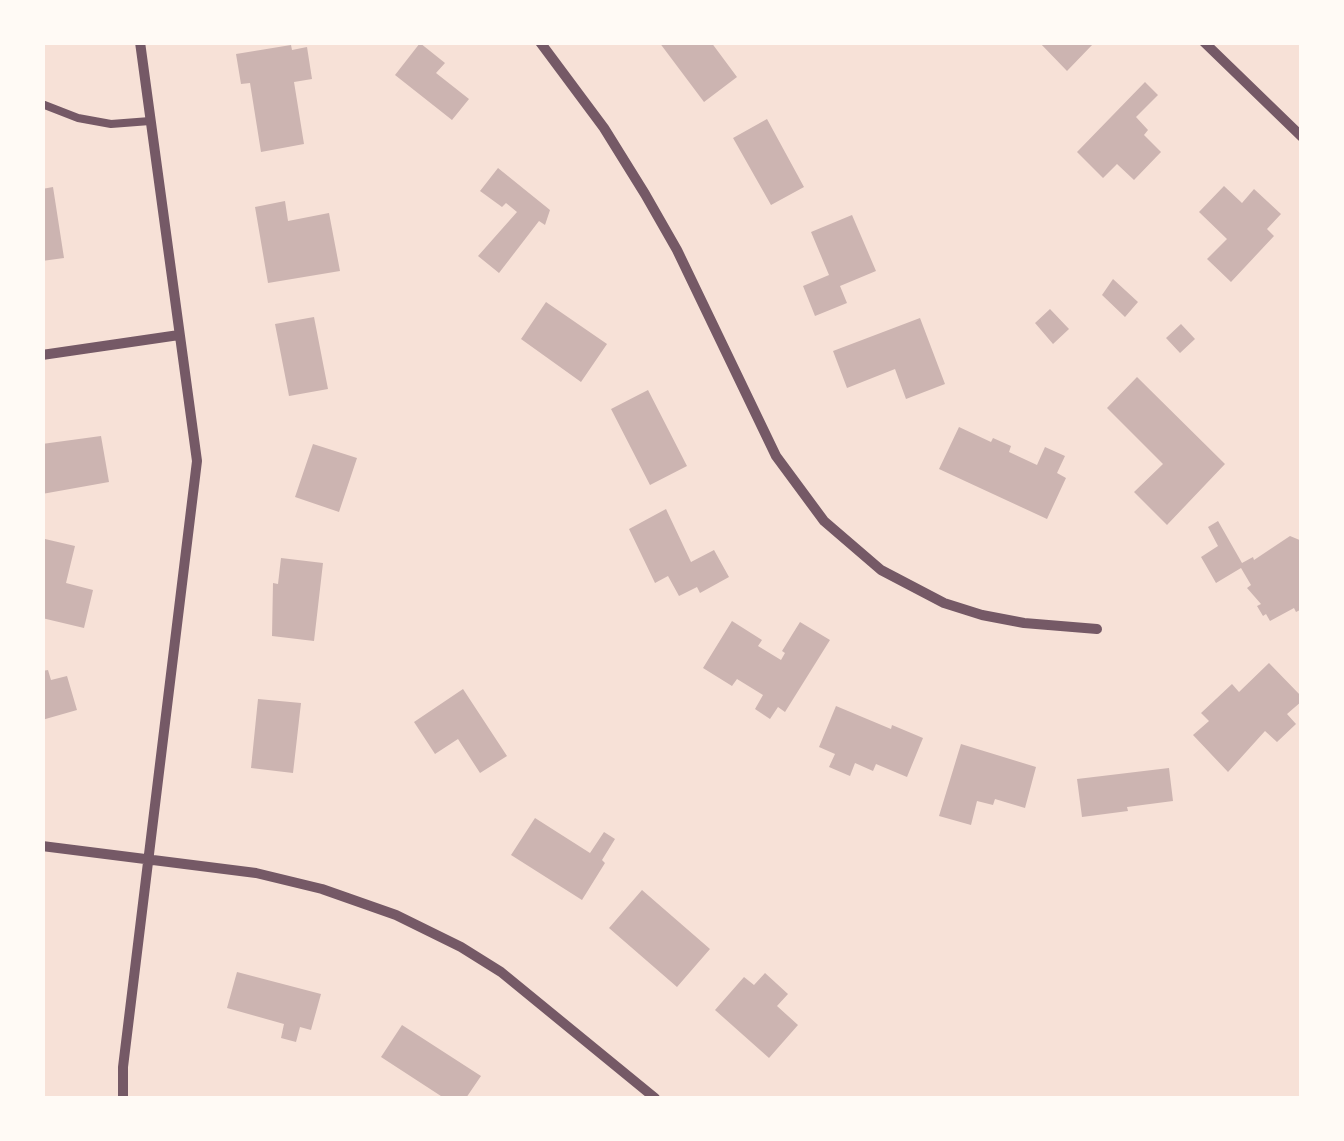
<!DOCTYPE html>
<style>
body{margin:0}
#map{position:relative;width:1344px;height:1141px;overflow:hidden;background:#f7e1d7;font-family:"Varela Round",sans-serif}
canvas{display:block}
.frame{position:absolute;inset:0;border:45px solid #fffaf5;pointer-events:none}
</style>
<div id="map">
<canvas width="1344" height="1141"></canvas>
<div class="frame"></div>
</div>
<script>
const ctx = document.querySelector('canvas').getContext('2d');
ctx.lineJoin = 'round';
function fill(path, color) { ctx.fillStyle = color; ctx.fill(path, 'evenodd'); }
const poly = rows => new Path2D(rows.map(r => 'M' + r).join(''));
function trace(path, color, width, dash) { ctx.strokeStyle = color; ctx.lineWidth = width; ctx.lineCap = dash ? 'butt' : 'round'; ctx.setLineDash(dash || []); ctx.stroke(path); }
const building = poly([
 [659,42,711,42,737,77,704,102],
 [1039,42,1091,42,1093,44,1067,71],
 [420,43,445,63,436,73,469,99,452,120,395,75],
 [291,45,292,50,307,47,312,79,294,82,304,144,261,152,250,83,241,84,236,54],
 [1145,82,1158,95,1136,117,1148,130,1144,135,1161,152,1134,180,1117,164,1103,178,1077,152],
 [767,119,804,187,771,205,733,138],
 [498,168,550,210,545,225,539,221,499,273,478,256,517,212,506,203,502,207,480,191],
 [1224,186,1242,203,1254,189,1281,214,1267,229,1274,236,1231,282,1207,259,1227,239,1199,212],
 [53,187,64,258,42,261,42,189],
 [285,201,288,221,329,213,340,271,268,283,255,207],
 [852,215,876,271,840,286,847,303,815,316,803,286,829,275,811,232],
 [1113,279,1138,302,1125,317,1102,295],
 [546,302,607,344,581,382,521,339],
 [1050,309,1069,329,1053,344,1035,323],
 [314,317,328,389,289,396,275,324],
 [920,318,945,384,906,399,895,369,847,388,833,351],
 [1181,324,1195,339,1180,353,1166,338],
 [1137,377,1225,464,1167,525,1134,492,1163,464,1107,408],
 [648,390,687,466,650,485,611,409],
 [959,427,991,442,993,438,1011,446,1009,452,1037,465,1045,447,1065,456,1057,473,1066,478,1047,519,939,469],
 [101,436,109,482,42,494,42,444],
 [313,444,357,458,339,512,295,497],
 [666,509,691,562,714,550,729,577,700,593,697,587,679,596,668,576,655,583,629,529],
 [1218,521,1242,563,1253,557,1254,560,1290,536,1302,541,1302,609,1296,612,1294,608,1270,621,1266,614,1263,616,1257,606,1261,604,1247,588,1251,585,1241,568,1216,583,1201,557,1218,546,1208,527],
 [45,539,75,546,66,583,93,590,84,628,42,618],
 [281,558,323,563,314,641,272,636,273,583,278,584],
 [732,621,762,640,758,646,781,660,785,653,782,651,800,622,830,640,785,712,778,707,770,719,755,709,763,695,737,679,732,686,703,668],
 [1269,663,1302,697,1302,701,1287,714,1296,724,1277,742,1265,731,1228,772,1193,735,1209,721,1201,713,1232,684,1239,692],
 [48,670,51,680,67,676,77,710,42,720,42,671],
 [463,689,507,756,480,773,458,739,435,754,414,722],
 [258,699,301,703,293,773,251,768],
 [836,706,891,729,892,725,923,738,907,777,876,764,873,771,855,763,850,776,829,767,835,754,819,747],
 [961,744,1036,767,1025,808,995,799,993,805,977,801,971,825,939,816],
 [1169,768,1173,801,1127,807,1128,811,1082,817,1077,779],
 [535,818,590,853,604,832,615,839,602,860,605,863,582,900,511,855],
 [642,890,710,949,677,987,609,928],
 [237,972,321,994,311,1030,300,1027,296,1042,281,1038,284,1024,227,1008],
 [765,973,788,994,777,1006,798,1025,769,1058,715,1010,744,977,754,985],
 [402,1025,481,1076,466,1098,444,1098,381,1057]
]);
const service = poly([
 [42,104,78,118,111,124,150,121]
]);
const minor = poly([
 [540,42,604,128,645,194,677,250,776,456,824,521,881,570,944,603,982,615,1024,623,1097,629],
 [1204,42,1302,137],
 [42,355,179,335],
 [42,846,256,873,322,889,396,915,461,947,501,972,655,1098],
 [123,1098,123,1067,197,461,140,42]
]);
fill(building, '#ccb4b1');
trace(service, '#755966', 8);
trace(minor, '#755966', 10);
</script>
